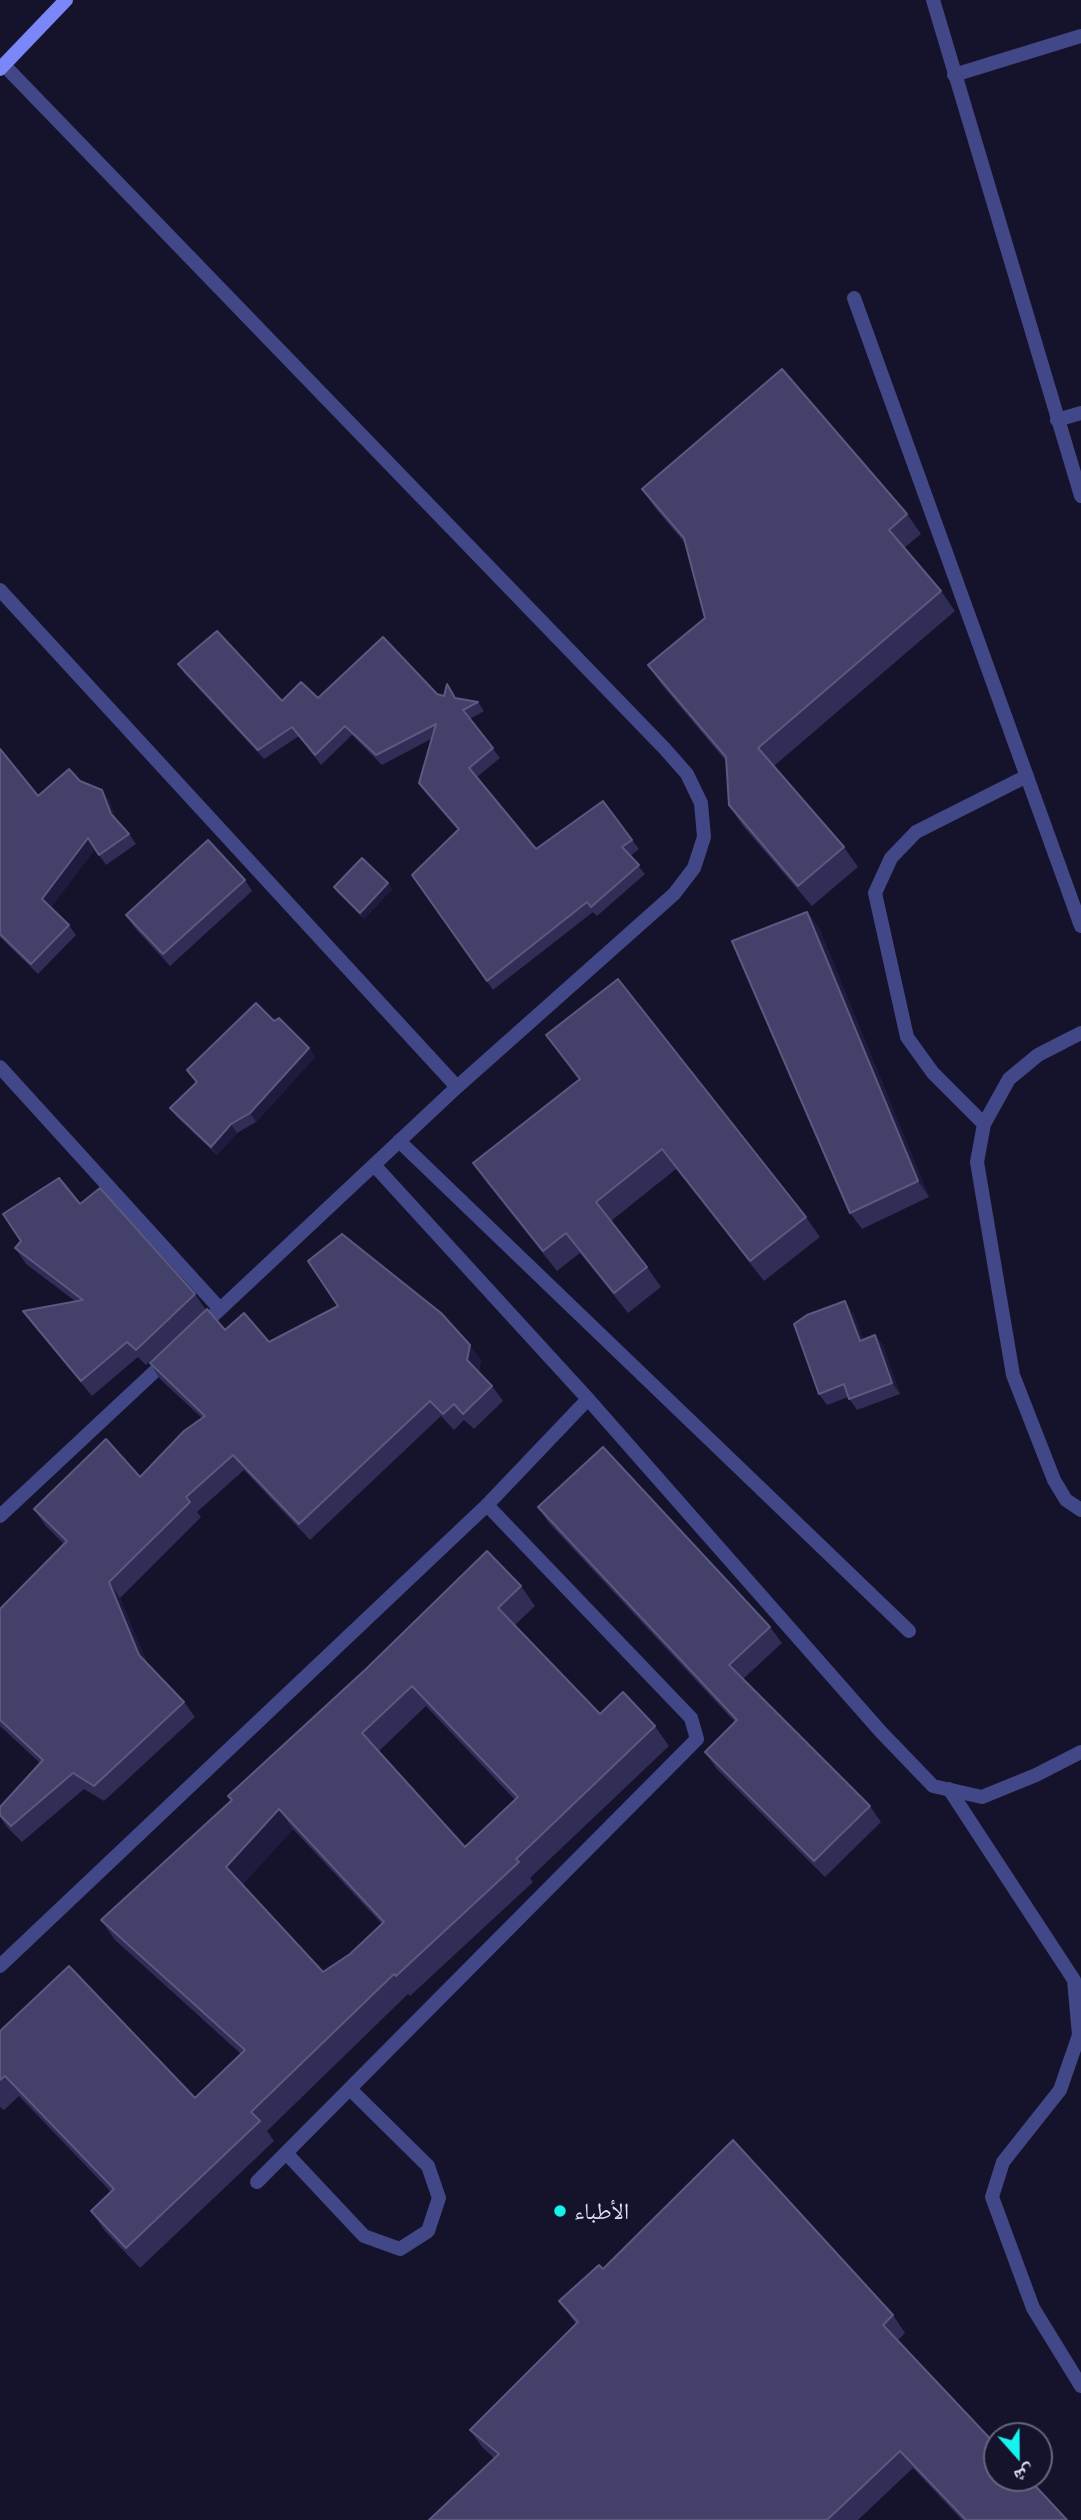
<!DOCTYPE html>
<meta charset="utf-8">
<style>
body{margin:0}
#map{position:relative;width:1081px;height:2520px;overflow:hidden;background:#14132b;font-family:Barlow,"Noto Naskh Arabic",sans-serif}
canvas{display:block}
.north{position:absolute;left:983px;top:2422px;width:70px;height:70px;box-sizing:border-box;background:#14132b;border:2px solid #65657f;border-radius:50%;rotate:159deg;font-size:19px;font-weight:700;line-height:28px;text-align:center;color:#dedffd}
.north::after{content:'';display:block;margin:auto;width:24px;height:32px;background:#16f2ed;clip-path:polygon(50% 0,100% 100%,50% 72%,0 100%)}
</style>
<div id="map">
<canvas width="1081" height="2520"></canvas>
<div class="north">ش</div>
</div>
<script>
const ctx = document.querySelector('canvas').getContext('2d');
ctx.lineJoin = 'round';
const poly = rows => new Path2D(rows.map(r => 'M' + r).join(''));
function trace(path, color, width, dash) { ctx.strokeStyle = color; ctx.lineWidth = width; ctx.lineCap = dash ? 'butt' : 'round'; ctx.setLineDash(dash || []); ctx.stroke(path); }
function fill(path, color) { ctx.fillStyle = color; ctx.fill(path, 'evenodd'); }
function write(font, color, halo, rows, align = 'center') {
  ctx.font = font + ' Barlow,"Noto Naskh Arabic",sans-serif'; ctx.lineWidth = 7; ctx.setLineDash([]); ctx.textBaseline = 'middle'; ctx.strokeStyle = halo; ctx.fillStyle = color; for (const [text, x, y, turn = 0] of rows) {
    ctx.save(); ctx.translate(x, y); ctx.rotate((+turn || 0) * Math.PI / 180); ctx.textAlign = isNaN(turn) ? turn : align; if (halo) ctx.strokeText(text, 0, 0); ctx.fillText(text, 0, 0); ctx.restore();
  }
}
const lane = poly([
 [854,298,1081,926],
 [1081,1033,1038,1055,1009,1079,984,1124,977,1162,1013,1375,1054,1480,1066,1500,1081,1510],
 [984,1124,933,1073,907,1037,875,893,891,858,916,832,1027,776],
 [399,1141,909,1631],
 [949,1789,1074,1980,1079,2035,1060,2090,1003,2162,992,2197,1033,2308,1081,2386],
 [287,2154,364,2236,400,2249,428,2231,439,2198,428,2166,351,2090],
 [257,2182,697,1739,691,1718,487,1505]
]);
const street = poly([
 [933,0,1081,496],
 [4,65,665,749,687,774,701,803,704,837,694,868,674,894,457,1087,200,1328],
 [954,75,1081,36],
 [1057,420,1081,413],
 [0,590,457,1087],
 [0,1067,220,1309],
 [374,1165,588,1399,881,1732,933,1786,982,1797,1036,1775,1081,1752],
 [0,1516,168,1359],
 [0,1966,487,1505,588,1399]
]);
const secondary = poly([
 [0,69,66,0]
]);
const wall = poly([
 [642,489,907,514,921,534,904,548,941,591,955,611,774,766,844,847,858,867,812,906,743,826,729,805,726,761,662,685,648,665,705,618,685,543,656,509],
 [178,664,282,701,318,698,437,694,478,702,484,711,470,719,500,758,477,777,536,849,603,801,639,849,630,856,645,874,597,916,593,912,493,990,412,875,458,830,425,792,419,783,431,739,382,765,352,735,321,765,299,736,264,759,185,674],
 [0,749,38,796,80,781,109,800,116,820,129,834,136,844,106,865,95,849,51,907,69,925,76,935,38,974,0,937],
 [245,880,252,891,170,966,134,927,126,915],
 [388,883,392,889,364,919,338,893,334,887],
 [807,912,819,928,929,1197,862,1229,850,1213],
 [274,1021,309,1048,315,1057,256,1122,237,1133,217,1155,176,1116,170,1108,196,1082,187,1070],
 [546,1035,806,1217,820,1237,764,1281,676,1169,611,1221,647,1267,661,1287,628,1313,580,1253,557,1271,487,1183,473,1163,579,1080],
 [80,1204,195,1294,206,1310,146,1365,138,1357,92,1396,34,1326,23,1311,75,1301,26,1264,15,1248],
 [853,1313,863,1339,875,1335,883,1346,900,1394,857,1410,848,1397,827,1405,819,1394],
 [225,1330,269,1342,481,1360,479,1372,492,1386,503,1401,474,1429,464,1420,454,1430,441,1416,310,1540,244,1470,197,1512,201,1517,120,1598,147,1663,184,1702,195,1717,104,1801,84,1789,22,1842,7,1827,0,1817,0,1807,40,1763,0,1726,0,1609,64,1544,45,1525,34,1509,140,1477,202,1418,160,1379,150,1363],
 [538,1507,770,1627,782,1643,743,1679,870,1806,881,1822,825,1877,716,1768,705,1752,735,1722,549,1523],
 [521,1586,535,1606,515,1625,600,1714,655,1726,669,1746,530,1878,533,1882,410,1996,408,1994,267,2131,274,2141,140,2268,105,2231,91,2211,111,2192,19,2096,4,2110,0,2107,0,2031,195,2098,241,2054,115,1940,101,1920,231,1801,228,1796],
 [426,1706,515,1800,465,1847,379,1751],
 [293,1829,382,1924,350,1954,323,1972,242,1885],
 [603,2269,893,2315,905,2333,897,2341,1067,2520,962,2520,913,2468,858,2520,429,2520,494,2458,482,2447,470,2430,576,2324,559,2301]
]);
const shadedWall = poly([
 [102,790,109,800,118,824,111,814],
 [88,838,95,849,50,909,42,899],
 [388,883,392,889,364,919,360,913],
 [807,912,819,928,929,1197,918,1181],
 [309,1048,315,1057,256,1122,250,1113],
 [231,1124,237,1133,217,1155,211,1147],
 [845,1301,853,1313,868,1352,860,1341],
 [875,1335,883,1346,900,1394,892,1383],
 [470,1345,481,1360,478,1375,467,1360],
 [109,1582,120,1598,150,1670,139,1655],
 [279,1809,293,1829,240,1887,226,1867]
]);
const building = poly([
 [782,369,907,514,889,530,941,591,758,748,844,847,798,886,729,805,726,757,648,665,705,618,684,538,642,489,782,369],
 [217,631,282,701,301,682,318,698,383,637,437,694,444,696,447,684,455,698,478,702,463,710,493,748,469,768,536,849,603,801,632,840,622,847,639,865,591,907,587,902,487,981,412,875,459,829,419,783,436,724,376,755,345,726,315,755,292,727,258,750,178,664,217,631],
 [0,749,38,796,69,769,80,781,102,790,111,814,129,834,99,855,88,838,42,899,69,925,31,964,0,934,0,749],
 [208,840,245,880,163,954,126,915,208,840],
 [362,858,388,883,360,913,334,887,362,858],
 [807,912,918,1181,850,1213,732,941,807,912],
 [618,979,806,1217,750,1261,662,1149,596,1202,647,1267,614,1293,566,1233,543,1251,473,1163,580,1079,546,1035,618,979],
 [256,1003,274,1021,279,1018,309,1048,250,1113,231,1124,211,1147,170,1108,197,1082,187,1070,256,1003],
 [59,1178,80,1204,100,1188,195,1294,136,1350,127,1342,81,1381,23,1311,83,1300,15,1248,21,1241,3,1214,59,1178],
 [342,1234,441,1313,470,1345,467,1360,492,1386,463,1414,454,1404,443,1414,430,1401,299,1524,233,1455,186,1497,190,1502,109,1582,139,1655,184,1702,94,1786,73,1773,11,1826,0,1815,0,1807,43,1760,0,1720,0,1609,67,1541,34,1509,106,1439,140,1477,184,1431,205,1416,150,1363,207,1309,225,1330,244,1313,269,1342,338,1306,308,1261,342,1234],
 [845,1301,860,1341,875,1335,892,1383,849,1399,844,1384,819,1394,794,1324,807,1315,845,1301],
 [603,1447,770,1627,729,1665,870,1806,814,1861,705,1752,737,1720,538,1507,603,1447],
 [487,1551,521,1586,498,1608,600,1714,623,1692,655,1726,516,1859,519,1862,396,1976,394,1974,251,2112,260,2121,126,2248,91,2211,114,2189,5,2076,0,2080,0,2031,69,1966,195,2098,245,2050,101,1920,232,1800,228,1796,366,1669,487,1551],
 [412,1686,518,1797,465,1847,362,1733,412,1686],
 [279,1809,384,1922,350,1954,323,1972,226,1867,279,1809],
 [733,2140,893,2315,883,2325,997,2446,997,2478,1028,2478,1067,2520,966,2520,900,2451,827,2520,429,2520,499,2454,470,2430,578,2322,559,2301,599,2265,603,2269,733,2140]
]);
const markers = [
 [560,2211,7,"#16f2ed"]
];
const poiNames = [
 ["الأطباء",574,2211]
];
trace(lane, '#414787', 14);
trace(street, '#414787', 14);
trace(secondary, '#7b87f8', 14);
fill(wall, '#302d57');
fill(shadedWall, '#1d1b3e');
fill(building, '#434069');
trace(building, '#5b5980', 2);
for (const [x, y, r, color] of markers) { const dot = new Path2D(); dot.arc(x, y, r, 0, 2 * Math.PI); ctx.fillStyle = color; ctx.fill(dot); trace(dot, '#14132b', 2.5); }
write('23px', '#dedffd', '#14132b', poiNames, 'left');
</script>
